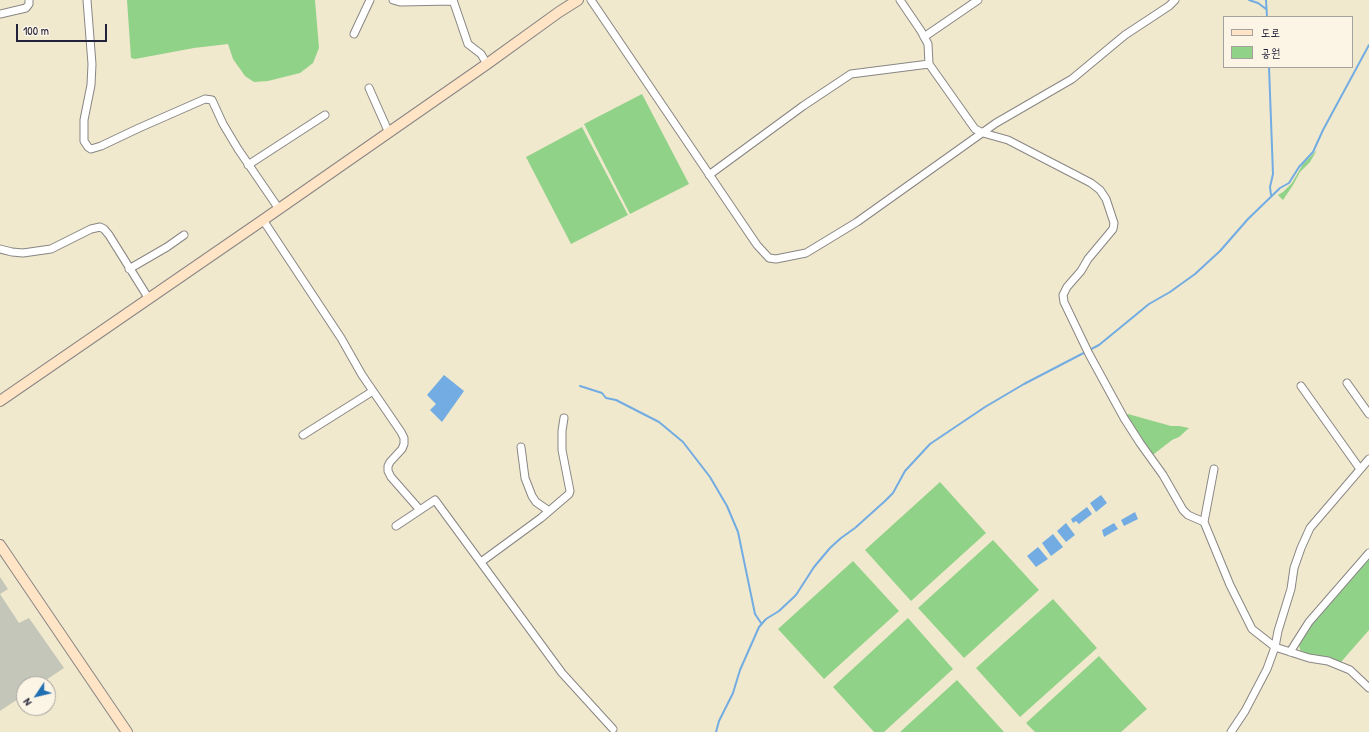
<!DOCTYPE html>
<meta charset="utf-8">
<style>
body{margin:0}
#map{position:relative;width:1369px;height:732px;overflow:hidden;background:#f0e9cd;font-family:"Patrick Hand","Poor Story",sans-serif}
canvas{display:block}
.legend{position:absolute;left:1223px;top:16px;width:130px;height:52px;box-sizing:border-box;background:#fcf5e5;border:1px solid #a5a1a1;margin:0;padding:5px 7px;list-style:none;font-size:12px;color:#22223b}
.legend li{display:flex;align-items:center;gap:8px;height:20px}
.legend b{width:20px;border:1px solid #a5a1a1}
.north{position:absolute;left:16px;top:676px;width:40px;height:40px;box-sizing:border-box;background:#fcf5e5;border:1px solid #a5a1a1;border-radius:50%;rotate:235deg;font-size:11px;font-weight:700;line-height:16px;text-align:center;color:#22223b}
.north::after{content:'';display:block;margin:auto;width:14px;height:18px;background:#1f6fb2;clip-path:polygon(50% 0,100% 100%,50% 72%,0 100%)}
.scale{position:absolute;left:16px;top:24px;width:91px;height:18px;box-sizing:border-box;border:2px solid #22223b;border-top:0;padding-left:5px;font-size:12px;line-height:14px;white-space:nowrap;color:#22223b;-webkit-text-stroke:3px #fcf5e5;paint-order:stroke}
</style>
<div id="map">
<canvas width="1369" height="732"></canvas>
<ul class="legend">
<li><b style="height:5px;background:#ffe4c6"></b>도로</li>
<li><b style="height:11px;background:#91d289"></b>공원</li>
</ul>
<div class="north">N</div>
<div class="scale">100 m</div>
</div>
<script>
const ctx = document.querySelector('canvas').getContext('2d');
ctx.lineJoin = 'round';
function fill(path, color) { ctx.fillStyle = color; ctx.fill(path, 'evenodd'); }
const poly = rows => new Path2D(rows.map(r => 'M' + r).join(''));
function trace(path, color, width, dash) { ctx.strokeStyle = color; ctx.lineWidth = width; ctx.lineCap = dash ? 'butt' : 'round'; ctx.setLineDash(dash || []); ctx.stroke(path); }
const industrial = poly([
 [0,577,8,589,0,594,19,623,29,618,64,668,40,684,24,684,24,695,0,711]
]);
const green = poly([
 [127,0,315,0,319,48,313,63,300,73,268,81,254,82,245,76,233,59,228,44,194,48,135,59,131,58],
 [642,94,689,184,630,214,584,124],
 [582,127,628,215,571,244,526,157],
 [1317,150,1310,162,1300,172,1293,185,1283,200,1278,195,1283,192,1292,183,1303,164],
 [1128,414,1171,426,1179,426,1189,428,1179,437,1172,440,1154,454,1152,454,1149,452,1126,415],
 [940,482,986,533,911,601,865,550],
 [993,540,1039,590,964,658,918,608],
 [1369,559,1369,630,1341,662,1305,653,1300,650,1299,645,1313,623],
 [853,561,899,611,824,679,778,629],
 [1053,599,1097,648,1020,717,976,668],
 [908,618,953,669,884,732,874,732,833,687],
 [1099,656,1147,709,1121,732,1035,732,1026,723],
 [957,680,1004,732,900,732]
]);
const water = poly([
 [444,375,464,391,442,422,430,410,436,404,427,395],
 [1101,495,1107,503,1096,512,1090,503],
 [1087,507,1092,514,1079,524,1076,521,1073,523,1071,519],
 [1135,512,1138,519,1124,526,1121,520],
 [1066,523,1075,535,1066,542,1057,531],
 [1114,523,1118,529,1104,537,1102,530],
 [1053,534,1063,547,1051,556,1042,543],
 [1038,547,1048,559,1036,567,1027,556]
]);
const stream = poly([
 [1249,0,1258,3,1266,9],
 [1266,0,1267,17],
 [1269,67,1273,174,1270,187,1271,195],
 [580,386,602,393,606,398,616,400,659,422,683,442,710,477,727,506,738,532,755,614,761,623],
 [716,732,719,721,733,693,740,670,759,627,766,619,779,611,796,595,814,567,830,548,841,538,855,528,885,501,893,493,905,471,930,444,985,407,1024,384,1099,345,1149,304,1170,292,1195,274,1220,251,1248,219,1280,188,1289,183,1299,167,1313,152,1323,130,1369,45]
]);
const street = poly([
 [87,0,92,64,91,85,84,120,84,141,88,147,91,149,101,146,139,128,205,99,212,100,223,124,238,149,279,209],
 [393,0,400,2,453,1],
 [453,0,468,44,481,54,487,64],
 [591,0,757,245,769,258,776,259,806,253,857,222,996,123,1072,79,1125,35,1169,6,1175,0],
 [900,0,921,31,928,44,929,64,975,129,983,133,1008,140,1091,183,1100,190,1106,199,1114,223,1113,229,1088,259,1081,271,1067,287,1063,295,1064,302,1089,354,1124,418,1140,443,1163,475,1183,510,1188,515,1204,522,1230,585,1252,629,1275,647,1309,658,1328,661,1350,670,1369,688],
 [0,14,26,8,29,4,29,0],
 [354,34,370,0],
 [924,37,978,0],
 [369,88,389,133],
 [248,165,325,115],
 [709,175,803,106,851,74,929,64],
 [263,220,341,338,362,375,401,432,404,438,404,444,402,449,390,462,388,466,388,471,391,477,420,510,435,500,562,673,613,729],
 [0,249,12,252,23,253,51,249,91,229,100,227,104,229,109,235,149,299],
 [129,269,167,247,184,235],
 [1347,383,1369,414],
 [1301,386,1360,469],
 [303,435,373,391],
 [521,447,525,478,532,496,536,502,549,511],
 [1204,522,1214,469],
 [396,526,420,510],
 [481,562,541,518,569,494,570,491,562,450,562,431,564,418],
 [1290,652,1309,622,1369,553],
 [1231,732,1245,711,1267,669,1275,647,1278,631,1291,589,1294,568,1301,548,1310,528,1369,459]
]);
const secondary = poly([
 [0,401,263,220,487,64,559,12,578,0],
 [0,545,127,732]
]);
fill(industrial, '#c3c6b9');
fill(green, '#91d289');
fill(water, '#72ace2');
trace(stream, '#72ace2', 2);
trace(street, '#898684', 9);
trace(secondary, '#898684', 12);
trace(street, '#fff', 7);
trace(secondary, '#ffe4c6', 10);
</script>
